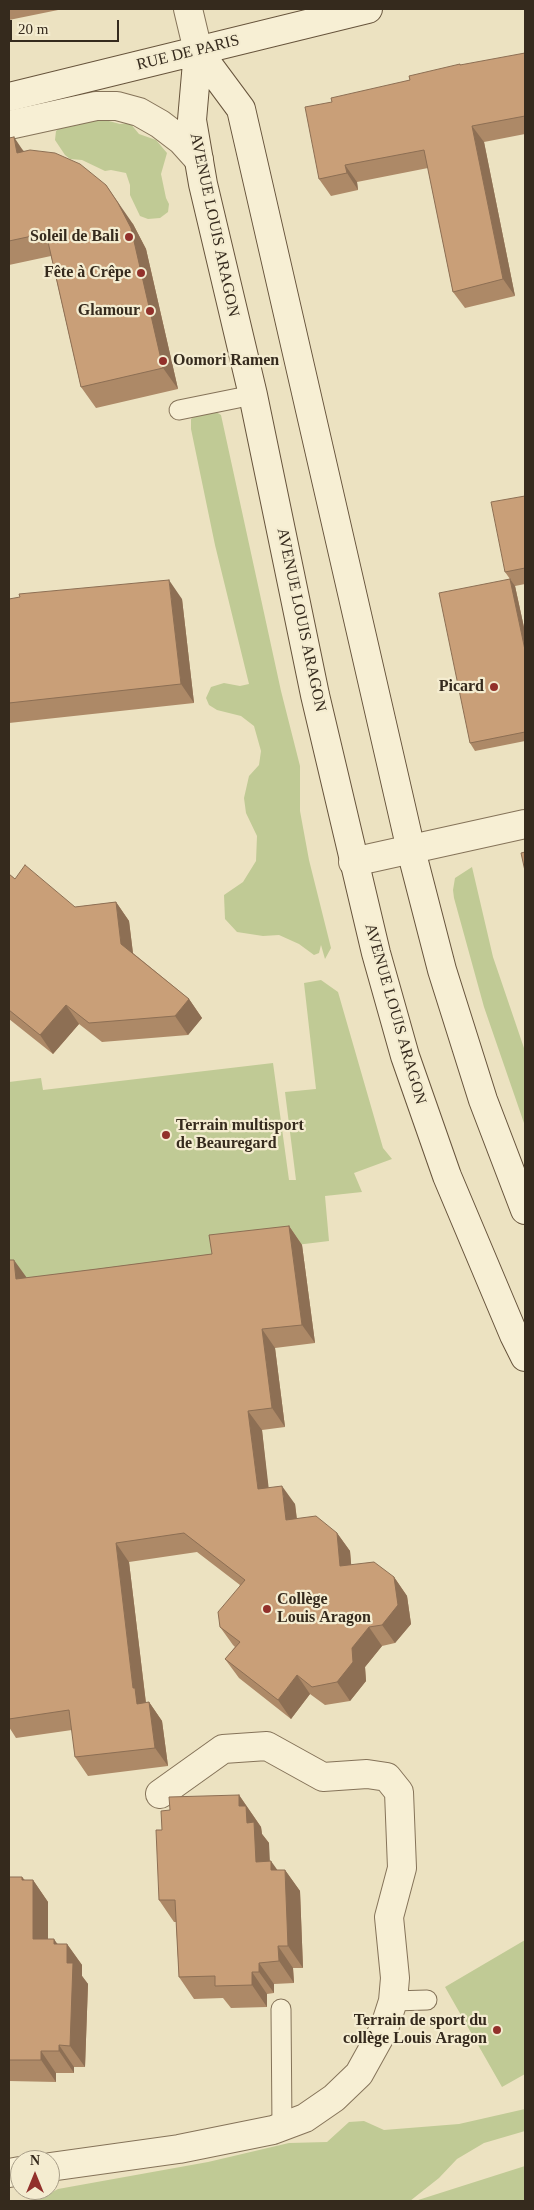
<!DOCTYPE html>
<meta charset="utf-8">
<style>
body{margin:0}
#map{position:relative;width:534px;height:2210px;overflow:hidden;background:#ece2c1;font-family:"Times New Roman",serif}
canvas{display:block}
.frame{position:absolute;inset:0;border:10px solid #352a1d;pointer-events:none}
.north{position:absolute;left:10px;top:2150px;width:50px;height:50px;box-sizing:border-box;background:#f4ecd0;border:1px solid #a89e88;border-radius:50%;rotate:0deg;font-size:14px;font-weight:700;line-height:20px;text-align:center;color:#352a1d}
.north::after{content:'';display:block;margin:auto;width:18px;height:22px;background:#92312b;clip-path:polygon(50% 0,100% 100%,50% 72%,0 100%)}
.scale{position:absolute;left:10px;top:20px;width:109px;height:22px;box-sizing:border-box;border:2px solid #352a1d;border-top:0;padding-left:6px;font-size:15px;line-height:18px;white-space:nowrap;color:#352a1d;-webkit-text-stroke:4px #f4ecd0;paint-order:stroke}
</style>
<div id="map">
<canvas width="534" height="2210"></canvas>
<div class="frame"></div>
<div class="north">N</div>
<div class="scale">20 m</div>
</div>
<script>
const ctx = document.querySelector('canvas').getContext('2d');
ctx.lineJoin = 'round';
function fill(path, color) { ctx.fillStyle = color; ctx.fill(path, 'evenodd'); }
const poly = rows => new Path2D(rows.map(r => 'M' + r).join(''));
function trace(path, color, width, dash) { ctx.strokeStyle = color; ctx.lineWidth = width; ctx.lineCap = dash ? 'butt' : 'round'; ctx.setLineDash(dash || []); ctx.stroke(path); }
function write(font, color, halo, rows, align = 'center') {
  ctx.font = font + ' "Times New Roman",serif'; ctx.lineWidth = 4.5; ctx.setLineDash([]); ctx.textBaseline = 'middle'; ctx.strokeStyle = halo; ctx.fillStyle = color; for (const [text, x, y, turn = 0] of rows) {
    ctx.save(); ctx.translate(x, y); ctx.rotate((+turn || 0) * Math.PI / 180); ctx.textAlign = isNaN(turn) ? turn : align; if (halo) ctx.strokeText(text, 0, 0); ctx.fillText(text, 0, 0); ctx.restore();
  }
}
const green = poly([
 [94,117,120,124,130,123,139,134,156,140,167,153,161,174,166,198,169,204,168,212,160,218,148,219,140,216,130,195,130,185,126,173,111,170,105,171,82,160,70,159,65,155,55,140,56,131,62,126],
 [216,412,221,415,281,691,300,766,300,811,309,860,331,948,325,959,321,945,319,953,314,955,299,944,279,935,263,936,237,932,225,919,224,895,243,882,256,861,257,836,246,813,244,798,249,776,259,765,261,751,254,726,241,716,217,710,209,705,206,698,211,687,224,683,240,686,249,684,215,545,191,429,191,419,197,415],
 [472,867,493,957,525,1051,525,1126,484,1007,454,898,453,890,455,878],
 [321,980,338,992,383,1148,392,1159,354,1173,362,1192,325,1196,329,1241,9,1280,9,1082,41,1078,43,1090,273,1063,289,1180,296,1180,285,1092,316,1089,304,983],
 [525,1940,525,2074,502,2087,445,1987],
 [525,2109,525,2131,484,2143,457,2159,439,2178,410,2201,36,2201,58,2189,208,2162,289,2143,327,2142,349,2122,364,2121,384,2130,459,2124],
 [525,2166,525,2201,415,2201]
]);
const lane = poly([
 [179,410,253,395],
 [393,2001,427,2000],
 [281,2009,282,2127]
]);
const street = poly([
 [188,9,198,51],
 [9,125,96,106,117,106,139,112,160,124,181,140,199,160],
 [353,862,525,824],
 [50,2167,179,2149,273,2130,305,2118,334,2098,359,2074,384,2029,393,2001,395,1978,389,1917,402,1868,399,1792,387,1777,367,1774,323,1777,267,1746,223,1749,160,1794],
 [9,2173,20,2171]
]);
const secondary = poly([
 [198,51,192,120,203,184,253,395,315,695,376,953,405,1056,447,1176,514,1335,525,1357],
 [198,51,241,109,411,850,442,970,483,1100,525,1210],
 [9,97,368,9]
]);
const wall = poly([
 [9,9,63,9,9,20],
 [525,53,525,134,484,142,515,296,465,308,453,292,428,168,357,182,358,190,331,196,319,179,332,102,410,80],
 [9,138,24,151,133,224,146,249,178,389,96,408,81,387,51,256,9,265],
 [525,496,525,584,515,586,525,632,525,741,475,751,470,743,510,579,505,572],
 [9,599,182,599,194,703,9,723],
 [9,874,15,879,75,907,116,902,129,921,133,953,189,999,202,1018,188,1035,102,1042,79,1024,53,1054,9,1019],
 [289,1226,302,1245,315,1343,275,1348,285,1427,262,1430,268,1488,295,1504,297,1519,337,1533,350,1551,351,1565,394,1577,407,1596,411,1624,395,1643,382,1646,365,1667,366,1681,350,1701,325,1705,310,1694,291,1719,239,1678,225,1659,235,1647,233,1645,220,1627,240,1585,197,1552,129,1562,146,1703,149,1702,162,1721,168,1766,88,1776,75,1757,72,1730,16,1738,9,1727,9,1260,26,1278,97,1269,212,1254],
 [239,1795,261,1827,262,1834,269,1843,269,1861,277,1870,285,1870,300,1891,303,1968,293,1968,294,1983,274,1984,274,1993,267,1994,267,2007,231,2008,223,1998,194,1999,179,1977,176,1922,174,1922,159,1900,162,1830,170,1810],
 [9,1877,22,1877,25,1880,33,1880,48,1902,48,1939,58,1944,67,1944,82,1965,82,1976,88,1984,85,2067,74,2067,74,2073,56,2073,56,2082,9,2081]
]);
const shadedWall = poly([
 [472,126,484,142,515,296,503,279],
 [14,137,28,158,17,153],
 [345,165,357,182,358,190,347,173],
 [106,185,133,224,146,249,178,389,163,368],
 [510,579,515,586,525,632,525,650],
 [169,580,182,599,194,703,181,684],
 [116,902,129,921,134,962,121,944],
 [189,999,202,1018,188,1035,175,1016],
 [66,1005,79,1024,53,1054,40,1035],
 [289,1226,302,1245,315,1343,302,1325],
 [14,1260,27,1278,16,1279],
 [262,1329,275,1348,285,1427,272,1408],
 [248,1411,262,1430,271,1508,258,1489],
 [282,1486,295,1504,299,1539,286,1520],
 [337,1533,350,1551,353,1585,340,1566],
 [116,1543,129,1562,146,1704,137,1704,133,1688],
 [394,1577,407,1596,411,1624,395,1643,382,1625],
 [369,1627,382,1646,365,1667,366,1681,350,1701,337,1682,352,1648],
 [297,1675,310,1694,291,1719,278,1700],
 [149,1702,162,1721,168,1766,155,1748],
 [239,1795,261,1827,262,1834,269,1843,271,1883,256,1862,247,1823,239,1806],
 [271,1861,286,1882,285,1870,300,1891,303,1968,288,1946,271,1870],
 [22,1877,33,1893,33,1880,48,1902,48,1960,33,1939,22,1880],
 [54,1939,67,1958,67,1944,82,1965,82,1976,88,1984,85,2067,70,2046,54,1944],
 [278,1946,293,1968,294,1983,279,1961],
 [259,1963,274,1984,274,1993,259,1972],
 [252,1972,267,1994,267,2007,252,1985],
 [59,2045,74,2067,74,2073,59,2051],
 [41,2051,56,2073,56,2082,41,2060]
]);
const building = poly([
 [525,53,525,116,472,126,503,279,453,292,424,150,345,165,347,173,319,179,305,107,332,102,331,98,410,80,409,76,460,64,460,65,525,53],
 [14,137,17,153,30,150,55,153,80,164,106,185,118,203,131,228,163,368,81,387,46,233,9,241,9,138,14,137],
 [525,496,525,568,505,572,491,502,525,496],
 [510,579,525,650,525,732,470,743,439,593,510,579],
 [169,580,181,684,9,703,9,599,20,597,19,594,169,580],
 [525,852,525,871,521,853,525,852],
 [25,865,75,907,116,902,121,944,189,999,175,1016,89,1023,66,1005,40,1035,9,1010,9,874,15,879,25,865],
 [289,1226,302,1325,262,1329,272,1408,248,1411,258,1489,282,1486,286,1520,316,1516,337,1533,340,1566,374,1562,394,1577,398,1605,382,1625,369,1627,352,1648,353,1662,337,1682,312,1687,297,1675,278,1700,225,1659,240,1642,220,1627,218,1612,245,1580,184,1533,116,1543,133,1688,135,1688,137,1704,149,1702,155,1748,75,1757,69,1710,9,1719,9,1260,14,1260,16,1279,97,1269,212,1254,209,1235,289,1226],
 [239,1795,239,1806,246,1806,247,1823,254,1822,256,1862,271,1861,271,1870,285,1870,288,1946,278,1946,279,1961,259,1963,259,1972,252,1972,252,1985,215,1986,215,1976,179,1977,175,1900,159,1900,156,1830,162,1830,161,1811,170,1810,169,1797,239,1795],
 [9,1877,22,1877,22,1880,33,1880,33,1939,54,1939,54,1944,67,1944,67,1963,73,1963,70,2046,59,2045,59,2051,41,2051,41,2060,9,2060,9,1877]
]);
const markers = [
 [129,237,5,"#92312b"],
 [141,273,5,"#92312b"],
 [150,311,5,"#92312b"],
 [163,361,5,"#92312b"],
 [494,687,5,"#92312b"],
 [166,1135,5,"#92312b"],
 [267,1609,5,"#92312b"],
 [497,2030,5,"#92312b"]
];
const streetNames = [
 ["RUE DE PARIS",188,53,-14],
 ["AVENUE LOUIS ARAGON",214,225,78],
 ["AVENUE LOUIS ARAGON",301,620,78],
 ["AVENUE LOUIS ARAGON",395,1014,74]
];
const poiNames = [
 ["Soleil de Bali",119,237],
 ["Fête à Crêpe",131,273],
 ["Glamour",140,311],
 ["Oomori Ramen",173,361,"left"],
 ["Picard",484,687],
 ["Terrain multisport",176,1126,"left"],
 ["de Beauregard",176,1144,"left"],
 ["Collège",277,1600,"left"],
 ["Louis Aragon",277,1618,"left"],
 ["Terrain de sport du",487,2021],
 ["collège Louis Aragon",487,2039]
];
fill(green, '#c0ca95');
trace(lane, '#857359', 21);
trace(street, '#857359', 30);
trace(secondary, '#67543c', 30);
trace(lane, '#f7efd4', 19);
trace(street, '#f7efd4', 28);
trace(secondary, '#f7efd4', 28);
fill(wall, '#ad8967');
fill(shadedWall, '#8d6f54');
fill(building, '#c99f78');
trace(building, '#8d6f54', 1);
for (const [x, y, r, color] of markers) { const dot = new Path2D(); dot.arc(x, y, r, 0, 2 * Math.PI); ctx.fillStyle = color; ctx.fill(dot); trace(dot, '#f4ecd0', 2); }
write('16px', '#352a1d', '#f4ecd0', streetNames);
write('bold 16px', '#352a1d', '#f4ecd0', poiNames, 'right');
</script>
